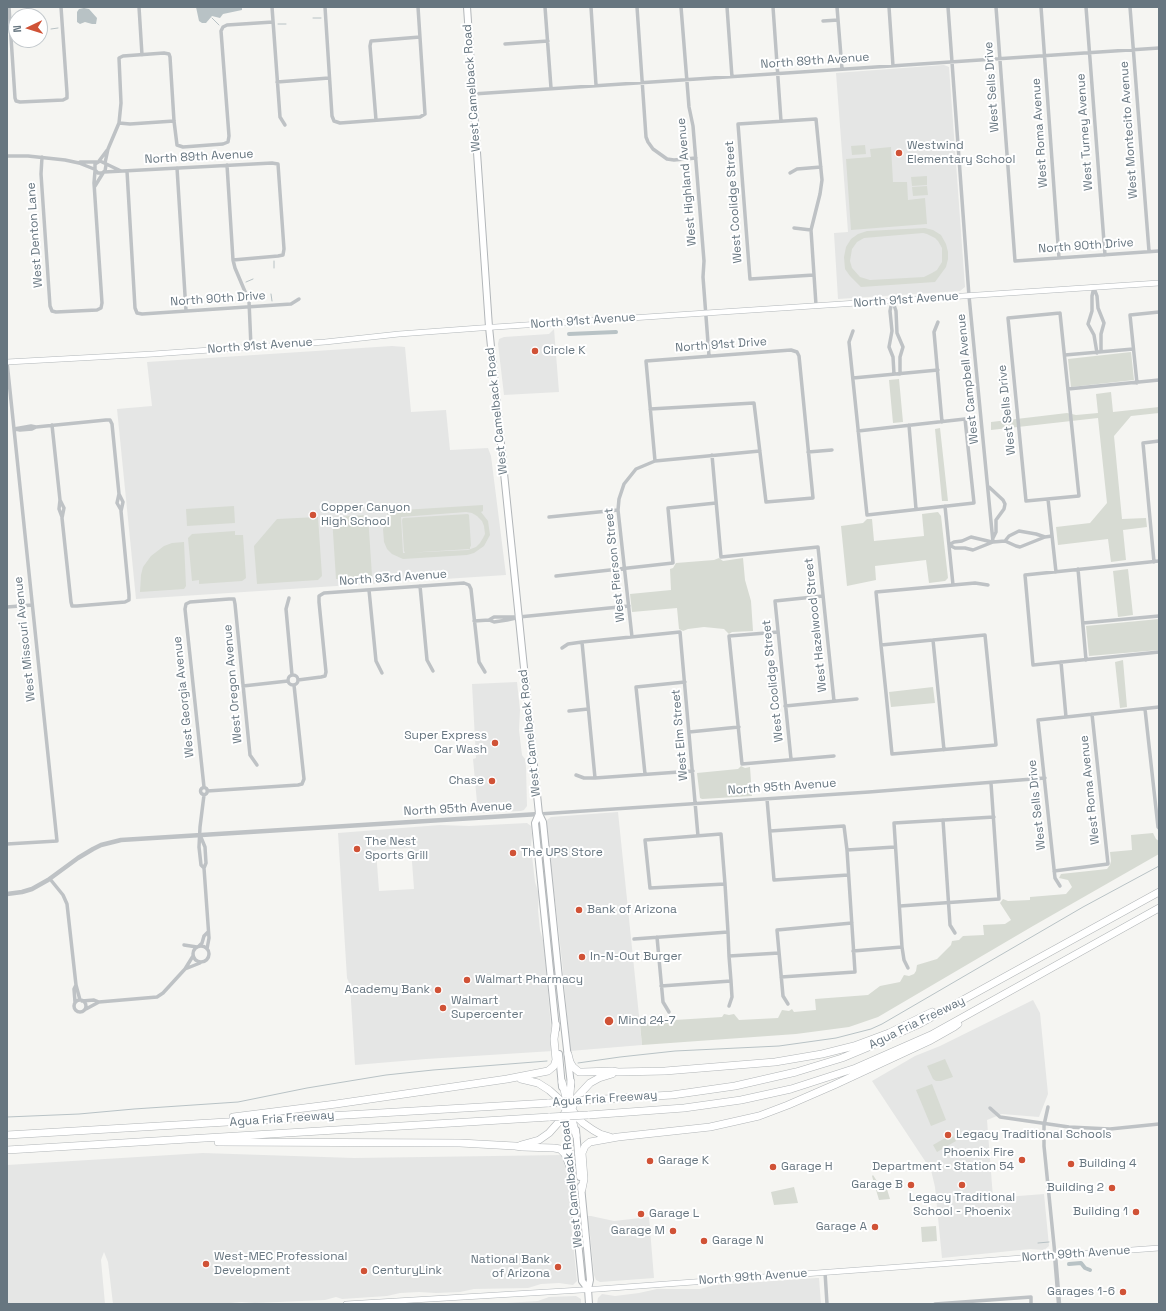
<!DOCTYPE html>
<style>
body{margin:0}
#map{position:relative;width:1166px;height:1311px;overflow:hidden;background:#f5f5f2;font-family:"Space Grotesk",sans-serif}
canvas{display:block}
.frame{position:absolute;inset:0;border:8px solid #677680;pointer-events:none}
.north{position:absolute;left:8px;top:8px;width:40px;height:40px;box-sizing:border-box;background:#fff;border:1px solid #c2c8cc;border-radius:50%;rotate:266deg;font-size:11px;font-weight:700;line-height:16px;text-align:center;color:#677680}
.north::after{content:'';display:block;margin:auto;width:14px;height:18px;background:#d05236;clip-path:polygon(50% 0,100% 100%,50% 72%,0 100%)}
</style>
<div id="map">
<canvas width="1166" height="1311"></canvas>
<div class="frame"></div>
<div class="north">N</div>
</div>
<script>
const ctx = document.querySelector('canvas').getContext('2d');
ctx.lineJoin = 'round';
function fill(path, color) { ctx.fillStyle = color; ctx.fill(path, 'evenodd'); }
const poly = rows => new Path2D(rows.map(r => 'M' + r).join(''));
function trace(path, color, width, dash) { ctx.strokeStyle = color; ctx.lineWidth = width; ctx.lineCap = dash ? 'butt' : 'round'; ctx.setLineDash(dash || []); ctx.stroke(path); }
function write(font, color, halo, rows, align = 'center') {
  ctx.font = font + ' "Space Grotesk",sans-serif'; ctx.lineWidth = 4; ctx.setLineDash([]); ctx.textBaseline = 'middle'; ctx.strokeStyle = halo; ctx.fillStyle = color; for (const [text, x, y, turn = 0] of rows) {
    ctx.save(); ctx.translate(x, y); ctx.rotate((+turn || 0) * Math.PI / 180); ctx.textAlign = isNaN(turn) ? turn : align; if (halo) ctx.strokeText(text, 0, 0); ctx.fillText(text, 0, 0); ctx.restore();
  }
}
const built = poly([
 [944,65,949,67,965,287,960,291,838,299,834,233,848,232,836,73],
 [554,329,559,392,504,395,498,344,499,339,504,337,549,334],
 [392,346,405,347,411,412,446,410,450,450,488,448,491,456,506,575,136,599,117,409,152,406,147,362],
 [517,682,520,710,519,730,522,755,525,759,526,767,527,806,524,810,521,811,478,813,473,759,476,758,472,684],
 [618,812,642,1045,570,1051,562,961,546,823,548,819,551,817],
 [527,823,531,826,532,835,531,847,535,882,539,894,538,910,540,930,544,944,553,1051,426,1059,355,1065,350,985,347,978,338,833,440,825,469,826],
 [411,848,414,889,379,891,376,850],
 [1033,1000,1040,1013,1048,1094,1039,1117,1002,1114,987,1120,993,1198,1044,1194,1049,1246,1044,1250,1030,1249,942,1258,935,1187,931,1170,872,1081,915,1056,940,1046],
 [203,1153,354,1158,564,1155,567,1160,571,1196,570,1214,577,1281,573,1285,559,1283,541,1284,528,1288,474,1289,460,1292,436,1293,419,1292,400,1293,387,1296,342,1299,336,1297,325,1300,255,1303,241,1302,221,1304,113,1304,108,1262,104,1252,101,1260,105,1304,7,1304,7,1165],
 [586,1216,591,1216,614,1221,649,1217,654,1278,600,1282,596,1280,594,1275,590,1234],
 [817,1278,819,1278,821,1304,597,1304,598,1298,602,1294,615,1296,639,1293,657,1289,700,1289,715,1285],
 [576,1296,581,1299,581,1304,491,1304,538,1301,549,1297]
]);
const green = poly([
 [865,145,866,154,852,155,851,146],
 [891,147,893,182,907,182,908,200,925,198,927,224,851,230,846,159,871,157,870,149],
 [927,176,927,185,912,186,911,177],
 [927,186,928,195,913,196,912,187],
 [925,228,933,230,941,235,946,244,948,252,948,259,946,267,935,282,861,287,850,276,845,269,844,257,846,247,851,239,858,234,867,231],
 [923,233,927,234,935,238,938,241,942,248,942,262,937,270,932,273,924,277,870,280,860,277,852,268,850,261,852,249,857,242,864,238],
 [1131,352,1134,380,1071,387,1068,359],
 [899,379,903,422,893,423,889,380],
 [1111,392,1113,412,1159,407,1159,413,1131,416,1114,436,1122,519,1146,518,1147,527,1123,530,1126,560,1111,562,1108,539,1058,545,1056,527,1090,523,1107,503,1098,418,991,430,991,422,1067,413,1076,415,1098,413,1096,394],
 [940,428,948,501,942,501,935,429],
 [483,505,483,511,481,512,488,521,490,535,484,546,474,553,467,555,403,559,392,554,387,549,384,542,383,529,387,521,390,517,388,517,387,511],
 [466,512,472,513,477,516,482,521,484,526,485,534,483,538,480,543,476,547,468,550,403,553,401,517],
 [234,506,235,523,187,526,186,509],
 [938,512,941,516,948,578,945,581,929,583,926,560,875,566,876,580,847,586,841,526,863,523,867,519,872,519,874,541,924,536,922,514],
 [468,514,469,515,471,546,470,547,470,549,405,553,404,551,402,520,403,518],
 [368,515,372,576,336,579,332,517],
 [318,517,322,576,318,580,257,584,254,546,277,519],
 [235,531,235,535,243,535,246,578,242,581,199,584,199,580,192,581,188,538,192,534],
 [184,542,186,586,184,589,140,592,141,575,143,567,151,556,164,546,172,543],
 [719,558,723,561,743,558,745,580,751,601,753,631,732,632,729,634,724,629,704,627,688,629,683,631,679,629,677,608,632,612,630,594,671,590,670,569,673,568,676,563,714,560],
 [1128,569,1133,615,1118,617,1113,571],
 [1159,619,1159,650,1089,656,1086,626],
 [1123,660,1127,707,1120,708,1115,662],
 [933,687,935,703,891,707,889,692],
 [741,766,745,768,750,767,752,796,702,799,700,798,697,773,738,769],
 [1153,833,1156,839,1159,841,1159,854,1033,926,878,1017,849,1027,796,1034,642,1045,640,1024,660,1022,663,1018,667,1019,673,1018,675,1020,722,1017,724,1014,729,1015,734,1014,739,1020,778,1018,782,1010,789,1011,792,1009,794,1012,816,1010,815,999,868,995,880,986,900,982,904,975,909,976,914,974,916,971,917,965,937,959,951,945,952,941,959,940,963,936,984,935,983,925,1005,924,1011,920,1000,903,1003,899,1008,901,1030,900,1030,897,1066,894,1072,887,1068,880,1059,878,1061,874,1107,869,1110,865,1111,861,1110,852,1132,850,1131,835],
 [945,1059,953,1077,941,1081,936,1081,933,1079,927,1066],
 [932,1084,946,1120,931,1126,916,1090],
 [952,1134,956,1141,937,1152,933,1145],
 [873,1175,882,1189,886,1186,890,1199,879,1200,872,1176],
 [794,1187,798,1203,774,1205,771,1192],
 [936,1226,937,1241,922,1242,921,1227]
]);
const water = poly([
 [196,7,242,7,242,10,223,14,220,18,212,16,206,23,202,23,199,21],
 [84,8,89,9,97,18,96,24,92,24,85,22,80,24,77,22,77,12,79,9]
]);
const stream = poly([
 [212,18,219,25],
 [313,18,321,18],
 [278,24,286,24],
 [51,29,58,28],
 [274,268,274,261],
 [246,282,253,279],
 [271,294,272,301],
 [578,1063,620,1057,675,1051,779,1046,836,1038,871,1029,882,1024,1083,907,1159,866],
 [7,1117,79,1114,134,1109,238,1102,307,1088,386,1075,433,1070,547,1061],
 [1038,1243,1049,1242]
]);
const canal = poly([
 [569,334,616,332],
 [1069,1264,1081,1263,1085,1268,1090,1270]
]);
const minor = poly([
 [9,7,15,98,16,101,20,102,63,100,67,98,67,93,61,7],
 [139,7,142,55],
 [272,7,280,117,285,125],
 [325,7,332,116,334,121,340,123,420,117,425,114,418,7],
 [545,7,551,88],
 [591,7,596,85],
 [637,7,646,137,648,142,653,149,667,159,674,160,696,158],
 [681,7,689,107,693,126,695,150,704,261,703,277,709,356],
 [727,7,732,77],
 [773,7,781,121],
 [837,7,842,69],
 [889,7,893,66],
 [948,7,969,296,993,542],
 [996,7,1015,261,1159,251],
 [1041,7,1059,258],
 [1086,7,1105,255],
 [1130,7,1149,251],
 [823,21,838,20],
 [505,44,548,41],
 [277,82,329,78],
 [473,94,1159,48],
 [376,120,370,46,371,41,420,37],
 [119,123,130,124,174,121],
 [7,156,28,156,65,160,79,163,94,169],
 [42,157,41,174,50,306,52,311,56,312,97,310,101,308,102,303,94,183,95,171],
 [99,161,108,149,119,123,121,103,119,58,123,56,164,53,169,54,170,57,174,121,177,145,183,147,223,144,228,142,229,136,221,31,223,27,227,25,273,22],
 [80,162,97,162],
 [105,163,108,149],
 [106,165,105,171,102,173,98,173,95,170,95,164,100,161,121,171],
 [227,165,233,260,235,268,249,301,251,347],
 [177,168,186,311],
 [127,171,135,308,137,313,142,314,291,304,299,299],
 [104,172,272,163,278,164,284,249,283,255,278,256,233,260],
 [790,173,797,169,821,167],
 [95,186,103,173],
 [794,228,811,230],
 [814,275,750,279,738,124,816,119,822,180,820,194,811,230,816,305],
 [1094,287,1092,296,1092,311,1088,324,1094,335,1097,353],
 [1094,288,1097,296,1098,308,1104,323,1101,334,1101,352],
 [892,301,890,311,892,331,889,347,893,357,894,374],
 [893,302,896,311,897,333,903,347,900,357,900,374],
 [1060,313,1079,496,1026,501,1008,318,1060,313],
 [938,322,934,332,942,422],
 [853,331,849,342,867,515,974,503,965,419,858,431],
 [1065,355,1133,349],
 [853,378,938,370],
 [1137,383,1130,315,1159,312],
 [1068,389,1159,380],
 [650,409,754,403,766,502,813,498,799,356,797,352,791,350,646,361,655,461],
 [52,425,60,500,59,509,62,517],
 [909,425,916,509],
 [14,429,31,426,36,427,106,420,110,420,112,424,119,494,117,503,121,510],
 [15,429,20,430,32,429,36,427],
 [808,452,832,450],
 [712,455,721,557,818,547,834,701],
 [989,487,1003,500,1005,504,1004,509,996,520,996,532,993,538],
 [1048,499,1056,572],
 [60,500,64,508,62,518,71,602,72,606,77,606,125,602,129,600,129,595,121,511,123,502,119,494],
 [945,506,953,585],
 [549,517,618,510],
 [1005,541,1009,536,1019,531,1036,534,1045,537],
 [949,545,955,548,965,548,973,550,993,542,1005,541,1016,546,1020,547,1045,537,1052,536],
 [949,545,954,542,962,541,971,537,992,542],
 [1159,561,1025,575,1033,665,1159,652],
 [1154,562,1143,443,1159,441],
 [1078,569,1086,660],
 [556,576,673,563,668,508,716,503],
 [420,586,427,660,433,671],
 [369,590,376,661,382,673],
 [289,598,286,609,292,675],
 [7,607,32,605],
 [489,620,494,622,507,620,516,618],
 [474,621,489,620,494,617,519,617,629,606],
 [1083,623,1159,616],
 [778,632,729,636,742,764,834,756],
 [632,637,618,510,619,499,624,484,636,469,655,461,760,451],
 [933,640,944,750],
 [582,642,595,778],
 [881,645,985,635,996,745,892,754,886,693,881,645,876,592,975,583,988,585],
 [562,648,568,644,582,642,680,632,698,836],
 [1061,662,1066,717],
 '288 680a5 5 0 1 1 10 0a5 5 0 1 1-10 0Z',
 [298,680,321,677,325,676,326,672,319,602,319,596,324,593,464,583,469,585,471,589,479,662,485,672],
 [243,686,288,681],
 [785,706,857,699],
 [1145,709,1158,827,1159,828],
 [569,711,588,709],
 [689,732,739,727],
 [791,759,775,601,823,596],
 [645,774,636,687,685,682],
 [576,775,584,778,595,778,693,771],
 [204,787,185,609,186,604,190,602,229,599,234,599,235,604,250,755,257,765],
 '200.5 791a3.5 3.5 0 1 1 7 0a3.5 3.5 0 1 1-7 0Z',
 [207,791,298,785,302,784,304,779,294,685],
 [204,795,200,827,199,847,201,865,204,868],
 [767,799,774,880,848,875],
 [539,814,869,792,1045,778],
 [943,820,950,925,955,933],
 [770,831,844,826,847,850,855,972,781,977],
 [200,835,205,847,206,863,204,868,209,938,207,949],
 [7,844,57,841,7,362],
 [847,850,895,847],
 [1054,871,1108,864,1092,714],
 [50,879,63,895,67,904,76,985,80,1000],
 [725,884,650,888,645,840,721,834,725,884,728,932,729,956,731,981,732,997,729,1006],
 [1060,886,1055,878,1038,720,1159,707],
 [900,906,999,899,991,783],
 [657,937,663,1002,669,1012],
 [634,939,728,932],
 [184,945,197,947],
 [199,946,202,943,204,936,208,932],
 '193 954a8 8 0 1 1 16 0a8 8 0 1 1-16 0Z',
 [853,951,902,947],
 [729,956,779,953],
 [908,968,904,960,902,947,894,823,994,817],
 [185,969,200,963],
 [661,986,731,981],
 '74 1006a6 6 0 1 1 12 0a6 6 0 1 1-12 0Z',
 [82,1001,94,1000,99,1002,157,997,163,993,185,969,193,956],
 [75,1002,74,989,76,985],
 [788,1004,783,996,777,930,852,923],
 [86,1009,99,1002],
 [1048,1107,1044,1125,1044,1146,1055,1255],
 [990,1108,1000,1117,1069,1127,1110,1129,1159,1124],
 [825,1272,827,1304],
 [935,1304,1031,1297,1031,1304]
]);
const tertiary = poly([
 [7,894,22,892,32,889,48,880,78,858,93,849,101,845,121,840,539,814],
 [1055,1255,1059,1304]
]);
const secondary = poly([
 [7,362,153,354,325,342,399,334,480,328,1159,283],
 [346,1304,598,1289,1159,1248]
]);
const primary = poly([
 [467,7,489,327,539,814,543,822,560,988,571,1085],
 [539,814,535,823,556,1029],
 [559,1054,562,1087],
 [576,1130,580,1177],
 [567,1132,582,1281,588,1289],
 [581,1186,590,1280,588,1289,589,1304]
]);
const motorway = poly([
 [568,1054,570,1062,573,1067,579,1072,583,1072,612,1071,618,1072,665,1071,775,1062,822,1054,854,1046,889,1033,932,1012],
 [521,1079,538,1083,549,1090,558,1098,571,1115,576,1135],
 [562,1082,567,1101,577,1117,583,1123,593,1130,600,1134,610,1137],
 [587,1100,672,1095,735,1086,796,1072,842,1058,866,1048,921,1023,1159,892],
 [588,1115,684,1108,741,1100,791,1089,856,1068,931,1035,1159,908],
 [233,1117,336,1104,507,1079,548,1071,554,1066,556,1060,554,1039,556,1025],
 [7,1135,549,1103],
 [567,1135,569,1115,577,1097,590,1083,599,1078,612,1074],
 [218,1142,460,1143,515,1146,522,1147,554,1148,560,1149,565,1154,570,1167],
 [521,1145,539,1140,549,1133,557,1124,562,1118,569,1105,571,1082],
 [7,1150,550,1117],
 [582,1189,584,1179,582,1153,585,1146,590,1142,618,1137,710,1127,759,1116,788,1105,834,1085,931,1040,954,1027,958,1024]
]);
const motorwayBridge = poly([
 [549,1103,587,1100],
 [550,1117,588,1115]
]);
const markers = [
 [899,153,4,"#d05236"],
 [535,351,4,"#d05236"],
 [313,515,4,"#d05236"],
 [495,743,4,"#d05236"],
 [492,781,4,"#d05236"],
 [357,849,4,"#d05236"],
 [513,853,4,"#d05236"],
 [579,910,4,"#d05236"],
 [582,957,4,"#d05236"],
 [467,980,4,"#d05236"],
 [438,990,4,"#d05236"],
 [443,1008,4,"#d05236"],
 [609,1021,5,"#d05236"],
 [948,1135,4,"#d05236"],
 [1022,1160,4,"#d05236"],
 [650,1161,4,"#d05236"],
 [1071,1164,4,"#d05236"],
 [773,1167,4,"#d05236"],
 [911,1185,4,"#d05236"],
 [962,1185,4,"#d05236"],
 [1112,1188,4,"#d05236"],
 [1136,1212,4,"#d05236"],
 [641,1214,4,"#d05236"],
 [875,1227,4,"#d05236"],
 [673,1231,4,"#d05236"],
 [704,1241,4,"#d05236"],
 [206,1264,4,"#d05236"],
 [558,1267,4,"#d05236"],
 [364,1271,4,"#d05236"],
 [1123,1292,4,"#d05236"]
];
const streetNames = [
 ["North 89th Avenue",815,61,-4],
 ["West Sells Drive",992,87,-94],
 ["West Camelback Road",472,88,-94],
 ["West Montecito Avenue",1129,130,-94],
 ["West Turney Avenue",1085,132,-94],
 ["West Roma Avenue",1040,133,-94],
 ["North 89th Avenue",199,157,-3],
 ["West Highland Avenue",687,182,-95],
 ["West Coolidge Street",734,202,-94],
 ["West Denton Lane",35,235,-94],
 ["North 90th Drive",1086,246,-4],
 ["North 90th Drive",218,299,-4],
 ["North 91st Avenue",906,300,-4],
 ["North 91st Avenue",583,321,-4],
 ["North 91st Drive",721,345,-4],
 ["North 91st Avenue",260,346,-4],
 ["West Campbell Avenue",968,379,-96],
 ["West Sells Drive",1007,410,-96],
 ["West Camelback Road",497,411,-96],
 ["West Pierson Street",615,565,-96],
 ["North 93rd Avenue",393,578,-4],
 ["West Hazelwood Street",816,625,-96],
 ["West Missouri Avenue",25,639,-96],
 ["West Coolidge Street",773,681,-96],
 ["West Oregon Avenue",233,684,-95],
 ["West Georgia Avenue",184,697,-96],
 ["West Camelback Road",530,733,-96],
 ["West Elm Street",680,735,-95],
 ["North 95th Avenue",782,787,-4],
 ["West Roma Avenue",1090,790,-96],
 ["West Sells Drive",1037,805,-96],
 ["North 95th Avenue",458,809,-3],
 ["Agua Fria Freeway",917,1023,-26],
 ["Agua Fria Freeway",605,1099,-4],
 ["Agua Fria Freeway",282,1119,-4],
 ["West Camelback Road",572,1184,-96],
 ["North 99th Avenue",1076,1254,-4],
 ["North 99th Avenue",753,1277,-4]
];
const poiNames = [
 ["Westwind",907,146],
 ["Elementary School",907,160],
 ["Circle K",543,351],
 ["Copper Canyon",321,508],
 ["High School",321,522],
 ["Super Express",487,736,"right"],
 ["Car Wash",487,750,"right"],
 ["Chase",484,781,"right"],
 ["The Nest",365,842],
 ["Sports Grill",365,856],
 ["The UPS Store",521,853],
 ["Bank of Arizona",587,910],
 ["In-N-Out Burger",590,957],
 ["Walmart Pharmacy",475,980],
 ["Academy Bank",430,990,"right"],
 ["Walmart",451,1001],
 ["Supercenter",451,1015],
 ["Mind 24-7",618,1021],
 ["Legacy Traditional Schools",956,1135],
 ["Phoenix Fire",1014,1153,"right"],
 ["Department - Station 54",1014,1167,"right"],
 ["Garage K",658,1161],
 ["Building 4",1079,1164],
 ["Garage H",781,1167],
 ["Garage B",903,1185,"right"],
 ["Building 2",1104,1188,"right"],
 ["Legacy Traditional",962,1198,"center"],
 ["School - Phoenix",962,1212,"center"],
 ["Building 1",1128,1212,"right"],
 ["Garage L",649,1214],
 ["Garage A",867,1227,"right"],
 ["Garage M",665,1231,"right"],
 ["Garage N",712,1241],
 ["West-MEC Professional",214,1257],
 ["Development",214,1271],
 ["National Bank",550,1260,"right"],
 ["of Arizona",550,1274,"right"],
 ["CenturyLink",372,1271],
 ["Garages 1-6",1115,1292,"right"]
];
fill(built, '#e5e6e5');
fill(green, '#d7dbd3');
fill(water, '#b8c2c5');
trace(stream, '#b8c2c5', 1);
trace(canal, '#b8c2c5', 4);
trace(secondary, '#b1b6b9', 6);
trace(primary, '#b2b6b9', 8);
trace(motorway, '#b1b5b7', 8);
trace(minor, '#bec2c5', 3.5);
trace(tertiary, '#bec2c5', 4.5);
trace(secondary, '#fff', 5);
trace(primary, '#fff', 6);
trace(motorway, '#fff', 7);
trace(motorwayBridge, '#b1b5b7', 8, []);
trace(motorwayBridge, '#fff', 7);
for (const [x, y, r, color] of markers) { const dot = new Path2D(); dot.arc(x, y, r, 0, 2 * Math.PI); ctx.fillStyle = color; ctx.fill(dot); trace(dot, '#fff', 1.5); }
write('12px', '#677680', '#fff', streetNames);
write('12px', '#677680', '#fff', poiNames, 'left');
</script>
